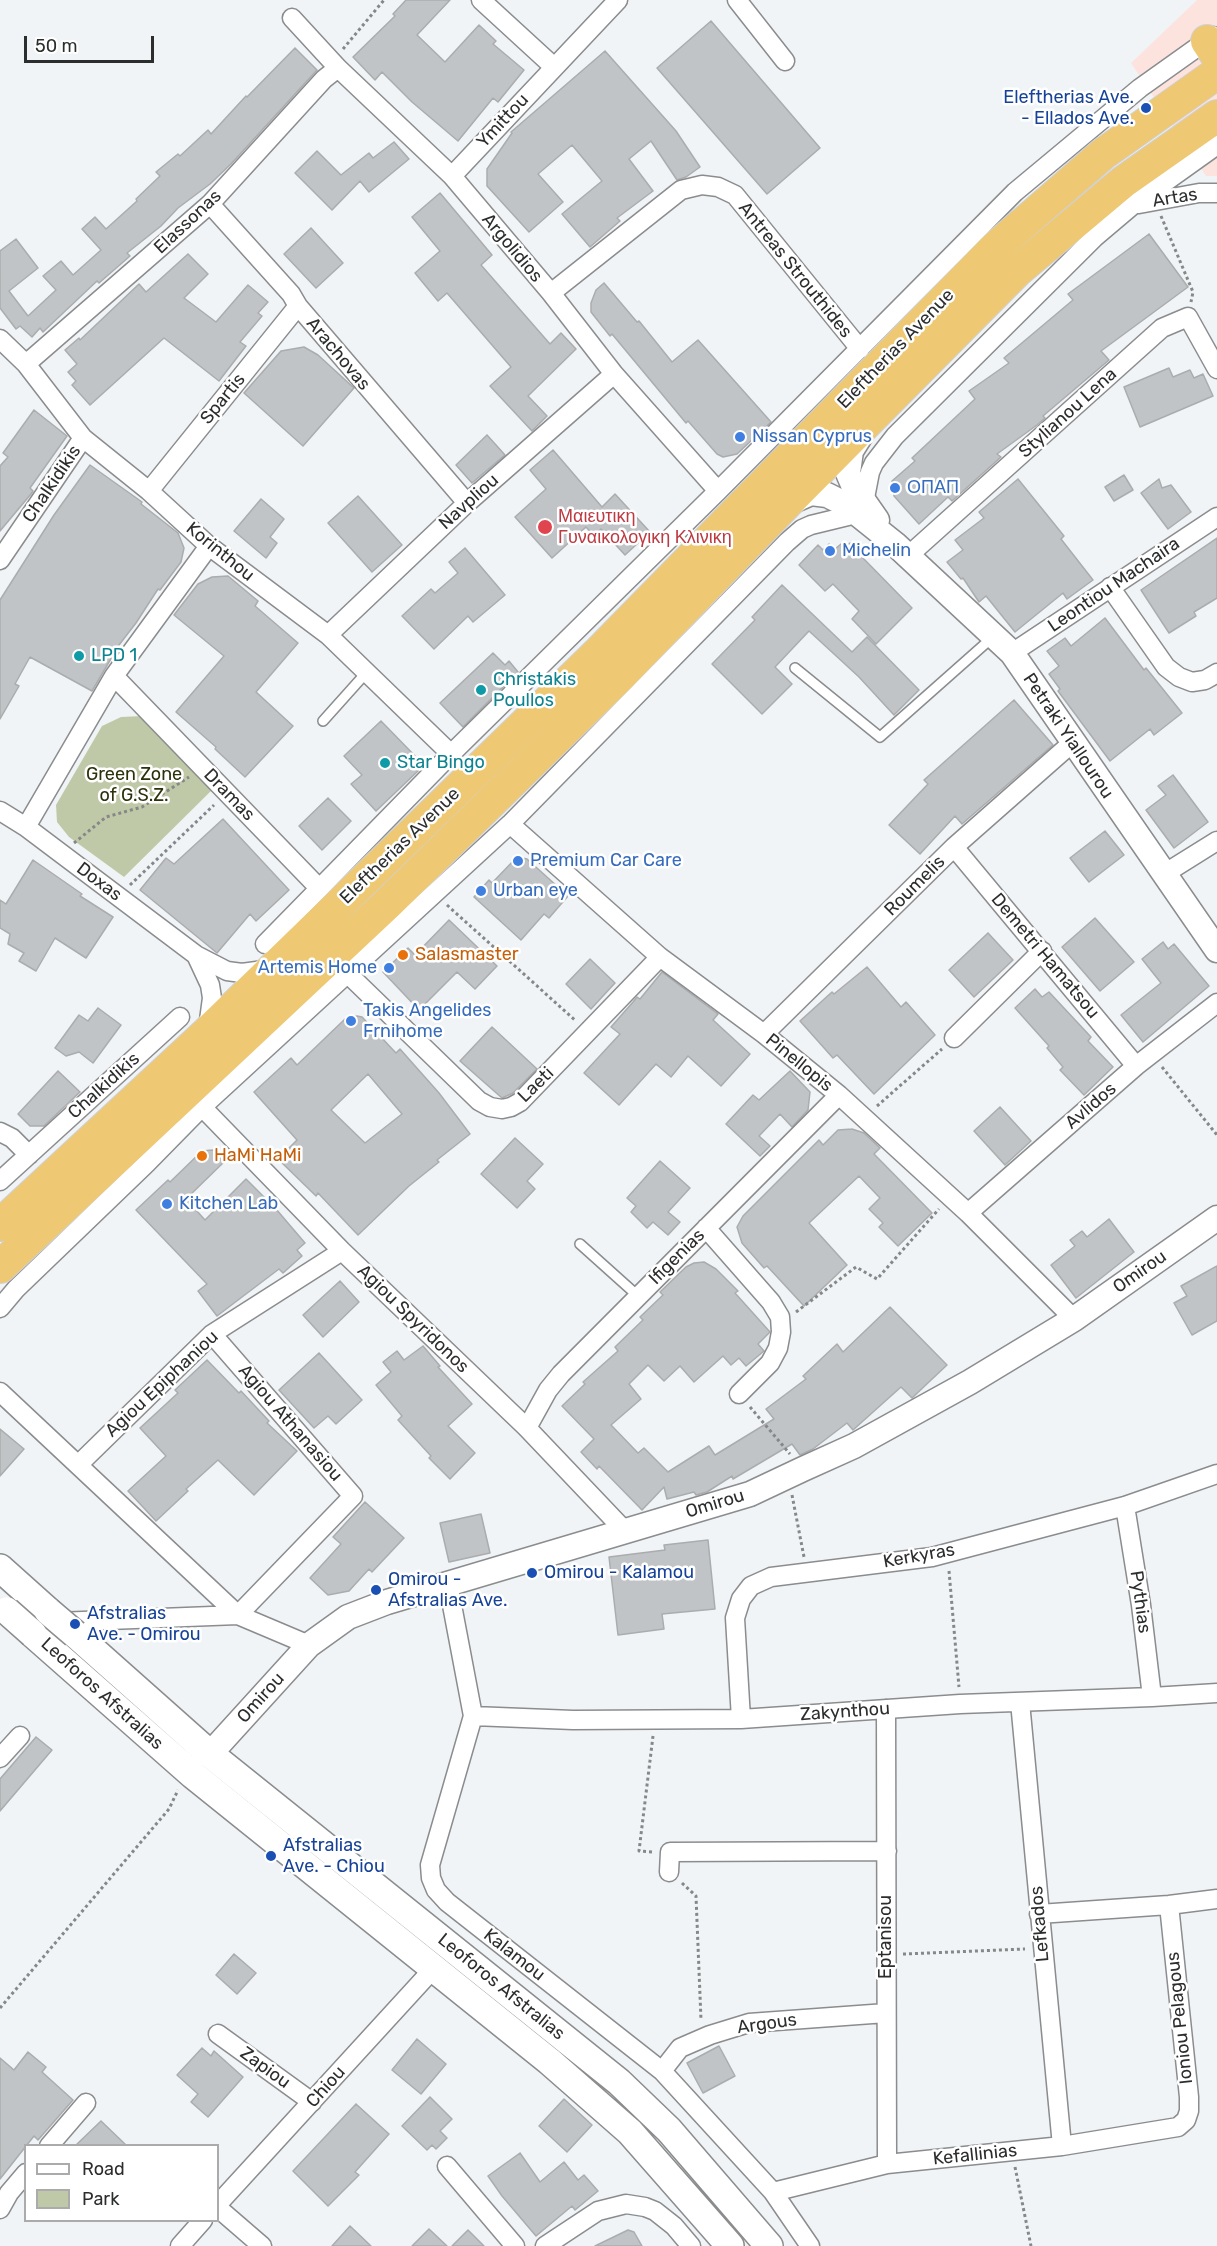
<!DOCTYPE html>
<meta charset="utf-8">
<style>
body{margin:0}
#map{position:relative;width:1217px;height:2246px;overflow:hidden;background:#f1f4f6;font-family:Rubik,sans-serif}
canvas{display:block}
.legend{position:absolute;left:24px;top:2144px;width:195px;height:78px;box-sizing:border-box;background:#fff;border:2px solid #ababab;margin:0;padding:8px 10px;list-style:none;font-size:18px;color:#2c2d2d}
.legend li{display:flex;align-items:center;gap:12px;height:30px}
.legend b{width:30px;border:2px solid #ababab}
.scale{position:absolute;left:24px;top:36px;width:130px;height:27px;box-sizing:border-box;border:3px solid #2c2d2d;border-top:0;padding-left:8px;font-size:18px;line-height:21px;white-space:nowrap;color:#2c2d2d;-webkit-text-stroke:4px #fff;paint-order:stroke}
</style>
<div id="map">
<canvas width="1217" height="2246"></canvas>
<ul class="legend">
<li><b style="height:8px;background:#fff"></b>Road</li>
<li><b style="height:16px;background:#c0c9a7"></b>Park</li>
</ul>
<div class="scale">50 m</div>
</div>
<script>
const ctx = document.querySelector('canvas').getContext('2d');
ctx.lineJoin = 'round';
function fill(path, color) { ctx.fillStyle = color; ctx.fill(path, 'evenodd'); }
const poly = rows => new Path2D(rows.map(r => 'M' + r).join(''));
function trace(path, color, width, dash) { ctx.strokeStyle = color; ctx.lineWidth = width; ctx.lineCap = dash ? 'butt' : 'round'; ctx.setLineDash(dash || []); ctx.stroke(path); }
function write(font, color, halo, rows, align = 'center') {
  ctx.font = font + ' Rubik,sans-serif'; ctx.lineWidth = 5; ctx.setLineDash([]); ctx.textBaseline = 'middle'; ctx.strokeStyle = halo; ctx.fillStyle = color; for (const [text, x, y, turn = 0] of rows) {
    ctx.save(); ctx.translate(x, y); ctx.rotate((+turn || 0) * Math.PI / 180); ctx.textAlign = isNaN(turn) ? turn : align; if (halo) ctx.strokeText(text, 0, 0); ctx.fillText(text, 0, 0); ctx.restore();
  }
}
const commercial = poly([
 [1197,0,1217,0,1217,176,1206,176,1131,63]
]);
const green = poly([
 [142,716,213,789,124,877,69,837,57,822,56,805,102,726,121,717]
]);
const building = poly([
 [406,0,450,0,417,35,445,62,479,25,496,41,493,44,524,70,498,102,493,98,458,141,412,102,382,72,375,80,353,57,395,16,393,14,406,0],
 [711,21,820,148,767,194,657,68,711,21],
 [295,48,317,70,231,164,210,184,178,208,161,226,127,253,130,256,99,283,97,281,43,332,40,328,32,337,20,326,16,329,0,308,0,251,16,239,38,268,9,291,28,316,56,290,43,276,61,261,73,275,101,250,82,229,95,217,106,229,137,201,136,199,160,176,156,172,178,154,180,156,208,130,211,134,246,96,247,97,295,48],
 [605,51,676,131,700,167,686,177,677,180,651,141,629,159,653,191,617,218,620,221,590,247,562,214,602,181,572,145,538,174,563,202,529,232,487,186,487,169,512,133,511,132,605,51],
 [394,142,409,159,369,192,360,181,332,210,295,173,317,151,341,175,369,153,373,158,394,142],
 [440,193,492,255,481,265,550,344,561,333,576,349,528,396,547,416,532,431,490,386,511,367,447,293,438,301,415,273,440,251,412,217,440,193],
 [311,228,343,263,316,288,284,254,311,228],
 [1149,234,1188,287,1101,351,1109,360,1043,416,1045,418,1037,425,997,454,1001,457,952,501,948,497,919,524,894,496,892,481,915,461,912,458,975,399,969,391,1009,363,1004,358,1073,300,1068,294,1149,234],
 [188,254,208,274,184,298,216,322,248,285,268,302,258,313,262,316,240,342,246,346,219,381,164,338,90,405,72,385,76,381,68,372,77,364,65,350,79,338,80,340,139,284,146,292,188,254],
 [604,283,637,322,639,321,672,362,698,340,771,422,737,454,723,457,717,454,688,421,686,423,612,334,610,336,591,312,591,303,596,290,604,283],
 [304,347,318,355,354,388,303,446,244,393,281,351,304,347],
 [1169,368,1173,377,1190,370,1194,378,1203,374,1213,396,1140,427,1124,387,1169,368],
 [34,410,67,436,30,488,33,491,31,494,0,531,0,466,8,457,3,453,34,410],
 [487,435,505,455,472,483,456,465,487,435],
 [553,450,602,507,615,494,650,532,625,555,601,529,594,536,586,527,552,558,515,517,546,489,530,470,553,450],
 [90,465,142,502,141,504,178,533,184,548,181,562,160,590,158,589,136,623,119,645,92,691,30,657,15,684,19,686,0,719,0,600,54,515,90,465],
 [1124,475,1133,490,1114,501,1105,487,1124,475],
 [1018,479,1064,536,1061,539,1093,580,1067,599,1063,593,1015,632,986,596,979,602,963,578,961,579,947,562,963,550,955,540,984,518,979,512,1018,479],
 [1159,479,1162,488,1171,485,1191,512,1168,529,1141,493,1159,479],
 [358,496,402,545,372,572,328,523,358,496],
 [261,499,284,519,270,537,277,543,266,558,234,531,261,499],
 [1217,538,1217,598,1194,612,1196,616,1169,633,1141,590,1217,538],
 [850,543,857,545,864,552,861,556,912,608,876,644,852,619,859,611,833,584,825,591,799,565,818,545,823,550,829,544,835,549,841,544,845,548,850,543],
 [465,548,505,595,473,622,468,616,434,649,402,616,431,589,435,593,458,573,449,562,465,548],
 [228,576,258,601,255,606,298,643,256,692,293,726,245,777,215,749,216,747,176,712,224,656,174,615,198,584,212,577,228,576],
 [782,585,852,652,867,637,919,690,894,715,859,677,809,631,775,667,792,684,762,714,712,664,755,620,752,617,782,585],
 [1105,618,1144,670,1146,668,1182,713,1154,735,1150,729,1110,761,1058,691,1060,689,1049,674,1059,666,1047,651,1065,638,1071,646,1105,618],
 [493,653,505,665,509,661,518,672,463,727,440,703,493,653],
 [1014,700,1053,745,962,824,955,816,920,854,889,825,928,784,924,780,1014,700],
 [381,721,419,760,419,766,418,771,376,811,351,784,362,775,344,756,381,721],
 [1173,775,1208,822,1174,848,1146,810,1166,795,1158,786,1173,775],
 [328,798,351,821,322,850,299,826,328,798],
 [223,819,289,890,256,921,250,914,217,953,140,890,166,858,174,864,223,819],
 [1105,831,1124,855,1089,882,1070,858,1105,831],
 [517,857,527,859,568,896,549,918,544,914,521,940,474,897,489,880,492,883,517,857],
 [33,860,82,894,80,896,113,917,86,958,55,938,36,971,19,961,24,953,8,944,10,934,0,928,0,900,6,904,33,860],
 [1095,918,1134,962,1100,991,1062,947,1095,918],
 [449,920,497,966,475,989,457,972,419,1010,383,972,408,948,415,955,449,920],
 [988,933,1013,960,974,997,949,970,988,933],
 [1163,942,1168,949,1174,944,1209,986,1143,1042,1121,1015,1161,983,1142,959,1163,942],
 [590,959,615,983,591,1009,566,984,590,959],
 [867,967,901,1007,906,1002,935,1035,874,1094,837,1055,833,1058,800,1021,832,992,834,994,867,967],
 [662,972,718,1014,713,1020,750,1054,721,1086,688,1056,671,1077,656,1064,619,1105,584,1073,620,1034,611,1027,633,1002,637,997,640,999,662,972],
 [1035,989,1042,997,1049,992,1091,1037,1088,1041,1113,1067,1084,1095,1060,1070,1063,1067,1047,1048,1049,1046,1015,1008,1035,989],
 [98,1008,121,1025,93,1063,79,1052,66,1056,55,1048,79,1015,88,1021,98,1008],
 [357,1016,362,1017,396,1053,400,1049,439,1093,470,1134,437,1160,439,1162,409,1186,358,1235,318,1193,316,1196,278,1159,297,1140,254,1092,291,1058,297,1065,345,1019,357,1016],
 [368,1074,402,1114,365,1143,331,1110,368,1074],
 [492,1027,537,1069,513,1093,502,1098,460,1061,492,1027],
 [58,1071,80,1092,44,1126,30,1126,18,1114,58,1071],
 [790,1071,810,1092,808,1110,792,1127,780,1114,759,1136,770,1146,760,1156,726,1124,753,1095,759,1100,790,1071],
 [1000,1107,1031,1141,1005,1165,974,1131,1000,1107],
 [852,1129,864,1133,880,1148,874,1154,932,1213,898,1246,879,1227,883,1223,869,1209,880,1198,859,1176,809,1223,847,1265,804,1306,767,1266,764,1268,742,1243,737,1227,743,1216,819,1140,823,1145,838,1130,852,1129],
 [515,1138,543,1164,527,1181,535,1189,517,1208,481,1174,515,1138],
 [212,1150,217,1151,226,1160,186,1199,205,1220,246,1179,276,1209,305,1243,297,1250,302,1256,283,1273,279,1269,217,1316,198,1291,207,1284,136,1210,168,1180,170,1182,202,1151,212,1150],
 [660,1161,690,1188,668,1212,680,1222,668,1235,653,1222,647,1228,631,1212,636,1206,627,1198,660,1161],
 [1109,1219,1134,1252,1076,1298,1051,1265,1075,1246,1070,1240,1082,1231,1087,1237,1109,1219],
 [704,1262,716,1269,738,1291,735,1293,770,1332,758,1344,764,1351,746,1366,739,1358,731,1365,723,1356,694,1382,680,1366,664,1381,648,1365,629,1384,641,1399,611,1425,638,1453,644,1448,668,1472,709,1446,715,1455,774,1419,766,1409,806,1379,803,1376,837,1344,843,1352,890,1307,947,1365,912,1398,901,1387,853,1430,847,1423,813,1449,800,1455,792,1444,733,1479,732,1476,707,1492,696,1495,694,1492,667,1499,664,1487,642,1510,599,1466,597,1469,581,1452,594,1439,562,1406,585,1384,583,1382,618,1351,615,1347,643,1320,640,1317,663,1295,660,1292,686,1267,694,1263,704,1262],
 [1217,1266,1217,1321,1192,1335,1174,1303,1187,1296,1181,1286,1217,1266],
 [340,1281,359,1302,323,1337,303,1315,340,1281],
 [423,1346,440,1366,438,1367,472,1404,448,1426,475,1453,450,1479,429,1458,431,1456,398,1420,402,1416,376,1385,391,1372,383,1362,397,1351,404,1360,423,1346],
 [319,1353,362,1400,336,1424,328,1416,314,1428,279,1390,319,1353],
 [207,1360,239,1393,241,1391,269,1421,267,1423,297,1451,254,1495,218,1460,186,1489,188,1491,156,1521,128,1491,166,1456,140,1428,178,1393,175,1390,207,1360],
 [0,1429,24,1449,0,1476,0,1429],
 [365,1502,404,1538,372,1572,369,1569,349,1591,328,1595,310,1578,341,1544,333,1537,365,1502],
 [481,1514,490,1553,449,1562,440,1523,481,1514],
 [708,1540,715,1609,662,1614,664,1629,618,1635,609,1557,665,1550,664,1545,708,1540],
 [36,1737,52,1750,0,1811,0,1779,36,1737],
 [234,1954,256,1973,237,1994,216,1975,234,1954],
 [417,2039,446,2064,421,2094,392,2070,417,2039],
 [719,2046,735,2076,703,2093,687,2063,719,2046],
 [202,2048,211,2056,214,2051,243,2077,208,2117,191,2102,198,2094,177,2075,202,2048],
 [28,2052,46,2067,42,2072,73,2100,38,2140,34,2136,0,2179,0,2058,14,2070,28,2052],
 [430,2097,452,2119,440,2131,447,2138,436,2149,432,2145,427,2150,402,2126,430,2097],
 [564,2099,592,2125,567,2152,539,2126,564,2099],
 [356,2104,389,2134,355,2172,359,2175,328,2206,293,2171,356,2104],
 [101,2121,126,2145,76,2145,101,2121],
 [520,2153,540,2182,564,2162,578,2180,584,2175,598,2191,575,2210,572,2206,536,2236,502,2196,488,2176,520,2153],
 [350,2226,371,2246,332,2246,350,2226],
 [429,2229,447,2246,412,2246,429,2229],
 [468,2230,484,2246,452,2246,468,2230],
 [628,2230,634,2232,642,2246,595,2246,628,2230]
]);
const path = poly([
 [343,49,384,0],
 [1161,216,1193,292,1191,302],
 [74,843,106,817,142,807,189,777],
 [130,885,214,805],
 [447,905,576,1021],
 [1162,1067,1217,1135],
 [877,1106,942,1049],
 [796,1312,856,1267,877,1279,939,1209],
 [750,1407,790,1454],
 [792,1495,804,1557],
 [949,1571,959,1687],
 [652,1852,639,1851,653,1736],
 [682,1883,696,1896,701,2020],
 [903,1954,1025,1949],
 [0,2008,169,1809,178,1790],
 [1015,2167,1031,2246]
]);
const service = poly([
 [795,668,880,737,994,636],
 [323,721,366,673],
 [580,1244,638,1296]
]);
const minor = poly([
 [481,0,554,67],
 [737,0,785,61],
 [292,18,338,68,452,176,551,293,614,374,718,491],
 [452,176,618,0],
 [210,204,291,294,298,306,467,503],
 [1139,204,1199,193,1217,193],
 [551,293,681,190,702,185,718,187,735,195,860,349],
 [0,339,26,364,83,438,149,491,209,546,328,635,451,754],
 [26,364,210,204,324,79,338,68],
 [149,491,298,306],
 [908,556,1162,328,1188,317,1217,369],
 [0,560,83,438],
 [1110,587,1166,667,1179,677,1192,682,1205,680,1217,673],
 [328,635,467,503,614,374],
 [1012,653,1217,517],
 [114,676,319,888],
 [0,811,26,827,196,955,227,971,242,973,271,969],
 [510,824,660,957,764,1034,839,1095,968,1213,1074,1319],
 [26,827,114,676,209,546],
 [954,847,1136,1066],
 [1164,874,1217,841],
 [265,944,451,754,718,491,1015,192,1140,88,1213,36],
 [196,955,210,985,212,998,208,1028],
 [348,974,479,1101,490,1107,502,1109,511,1107,520,1102,660,957],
 [764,1034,954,847,1072,743],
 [954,1038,1042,951],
 [202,1107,342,1251,527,1428,625,1531],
 [0,1132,12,1138,29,1155],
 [0,1181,180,1017],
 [968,1213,1136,1066,1217,1003],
 [706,1228,771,1302,780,1317,781,1332,778,1348,770,1363,739,1394],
 [0,1308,16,1289,147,1163,202,1107,510,824,787,542,802,529,811,525,848,516,864,503,870,472,874,463,895,436,1094,238,1133,205,1217,145],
 [212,1334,353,1496,238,1615],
 [0,1392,238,1615,309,1645],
 [527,1428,548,1390,561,1374,839,1095],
 [78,1465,212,1334,342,1251],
 [1125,1506,1141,1605,1152,1697],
 [448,1584,473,1716,430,1865,431,1878,436,1890,447,1902,662,2071,773,2192,810,2246],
 [57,1622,238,1615],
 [1020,1702,1062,2146],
 [886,1709,887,2164],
 [473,1716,573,1720,741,1719,960,1704,1152,1697,1217,1693],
 [741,1719,735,1618,741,1599,751,1586,771,1577,932,1557,1125,1506,1217,1474],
 [0,1758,20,1736],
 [669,1872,670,1852,887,1851],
 [1039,1914,1169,1905,1217,1899],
 [218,2034,312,2102],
 [662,2071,680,2048,710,2035,749,2023,886,2013],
 [49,2146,86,2103],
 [447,2166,515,2246],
 [773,2192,887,2164,1062,2146,1178,2127,1186,2120,1189,2111,1189,2097,1169,1905],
 [218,2204,434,1968],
 [218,2208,262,2246],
 [0,2209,9,2193,26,2173],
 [180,2246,203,2220],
 [545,2246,598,2211,626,2204,645,2207,655,2211,674,2226,691,2246]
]);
const tertiary = poly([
 [861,435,851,451,848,473,854,487,877,520],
 [788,503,811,493,827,495,845,504,895,544,1012,653,1217,950],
 [210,1754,309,1645,348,1617,387,1602,750,1494,803,1469,854,1446,970,1382,1074,1319,1217,1218]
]);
const secondary = poly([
 [0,1568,48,1611],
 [33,1634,193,1775,549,2061,630,2132,730,2246],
 [75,1634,210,1754,619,2082,669,2130,769,2246]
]);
const trunk = poly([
 [1207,41,1217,56],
 [0,1225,207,1033,600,651,996,247,1103,154,1217,73],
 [0,1267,388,903,622,674,786,504,1017,271,1123,182,1217,116]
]);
const secondaryBridge = poly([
 [7,1611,33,1634],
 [48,1611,75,1634]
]);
const markers = [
 [1146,108,6,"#1a4fb4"],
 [740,437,6,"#3f7fe0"],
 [895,488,6,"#3f7fe0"],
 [545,527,8,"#e0444e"],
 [830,551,6,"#3f7fe0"],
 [79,656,6,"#0f9aa8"],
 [481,690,6,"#0f9aa8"],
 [385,763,6,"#0f9aa8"],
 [518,861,6,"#3f7fe0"],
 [481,891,6,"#3f7fe0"],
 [403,955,6,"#e8710a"],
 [389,968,6,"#3f7fe0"],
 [351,1021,6,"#3f7fe0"],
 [202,1156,6,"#e8710a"],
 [167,1204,6,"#3f7fe0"],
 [532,1573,6,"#1a4fb4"],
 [376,1590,6,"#1a4fb4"],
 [75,1624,6,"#1a4fb4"],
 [271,1856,6,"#1a4fb4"]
];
const transitNames = [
 ["Eleftherias Ave.",1134,98,"right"],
 ["- Ellados Ave.",1134,119,"right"],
 ["Omirou - Kalamou",544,1573],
 ["Omirou -",388,1580],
 ["Afstralias Ave.",388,1601],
 ["Afstralias",87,1614],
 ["Ave. - Omirou",87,1635],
 ["Afstralias",283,1846],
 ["Ave. - Chiou",283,1867]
];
const streetNames = [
 ["Ymittou",503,121,-47],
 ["Artas",1175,198,-9],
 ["Elassonas",188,222,-43],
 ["Argolidios",512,248,50],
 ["Antreas Strouthides",795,270,51],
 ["Eleftherias Avenue",896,349,-46],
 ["Arachovas",338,354,50],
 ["Spartis",223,399,-51],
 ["Stylianou Lena",1068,413,-42],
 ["Chalkidikis",52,484,-56],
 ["Navpliou",469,502,-42],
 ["Korinthou",220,552,39],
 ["Leontiou Machaira",1114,585,-34],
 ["Petraki Yiallourou",1068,736,56],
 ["Dramas",229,795,46],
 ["Eleftherias Avenue",400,846,-44],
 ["Doxas",99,882,37],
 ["Roumelis",915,886,-45],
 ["Demetri Hamatsou",1045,956,50],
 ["Pinellopis",799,1063,39],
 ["Laeti",536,1085,-44],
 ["Chalkidikis",104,1086,-42],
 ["Avlidos",1091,1106,-41],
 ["Ifigenias",677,1257,-45],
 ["Omirou",1140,1272,-35],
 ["Agiou Spyridonos",413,1319,44],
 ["Agiou Epiphaniou",162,1384,-43],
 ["Agiou Athanasiou",290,1423,49],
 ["Omirou",715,1504,-17],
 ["Kerkyras",919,1556,-10],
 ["Pythias",1140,1602,82],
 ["Leoforos Afstralias",102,1694,42],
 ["Omirou",261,1698,-48],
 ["Zakynthou",845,1712,-4],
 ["Lefkados",1040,1924,-95],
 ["Eptanisou",886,1937,-90],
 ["Kalamou",514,1955,38],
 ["Leoforos Afstralias",501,1987,39],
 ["Ioniou Pelagous",1180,2018,-96],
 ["Argous",767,2024,-8],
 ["Zapiou",265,2068,36],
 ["Chiou",326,2087,-48],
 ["Kefallinias",975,2155,-6]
];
const shopNames = [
 ["Nissan Cyprus",752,437],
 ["ΟΠΑΠ",907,488],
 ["Michelin",842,551],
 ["Premium Car Care",530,861],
 ["Urban eye",493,891],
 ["Artemis Home",377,968,"right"],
 ["Takis Angelides",363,1011],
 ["Frnihome",363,1032],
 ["Kitchen Lab",179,1204]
];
const healthNames = [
 ["Μαιευτικη",558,517],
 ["Γυναικολογικη Κλινικη",558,538]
];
const cultureNames = [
 ["LPD 1",91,656],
 ["Christakis",493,680],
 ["Poullos",493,701],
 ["Star Bingo",397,763]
];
const parkNames = [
 ["Green Zone",134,775],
 ["of G.S.Z.",134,796]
];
const foodNames = [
 ["Salasmaster",415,955],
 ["HaMi HaMi",214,1156]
];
fill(commercial, '#fde3de');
fill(green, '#c0c9a7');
fill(building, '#c1c4c6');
trace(building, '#aaacae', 1.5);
trace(service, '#8a8c8e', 12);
trace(minor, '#8a8c8e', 21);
trace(tertiary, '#8a8c8e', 27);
trace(secondary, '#8a8c8e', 30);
trace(trunk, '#d1d1d1', 34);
trace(path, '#858788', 3, [3, 3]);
trace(service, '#fff', 9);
trace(minor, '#fff', 18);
trace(tertiary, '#fff', 24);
trace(secondary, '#fff', 27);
trace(trunk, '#eec872', 32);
trace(secondaryBridge, '#8a8c8e', 30, []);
trace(secondaryBridge, '#fff', 27);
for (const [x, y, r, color] of markers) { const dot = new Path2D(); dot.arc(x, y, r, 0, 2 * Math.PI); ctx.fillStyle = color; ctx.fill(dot); trace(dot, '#fff', 2); }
write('18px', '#164399', '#fff', transitNames, 'left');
write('18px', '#2c2d2d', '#fff', streetNames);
write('18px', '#366cbe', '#fff', shopNames, 'left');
write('18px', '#be3a42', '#fff', healthNames, 'left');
write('18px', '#0d838f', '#fff', cultureNames, 'left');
write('18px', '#2b3209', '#fff', parkNames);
write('18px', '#c56008', '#fff', foodNames, 'left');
</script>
